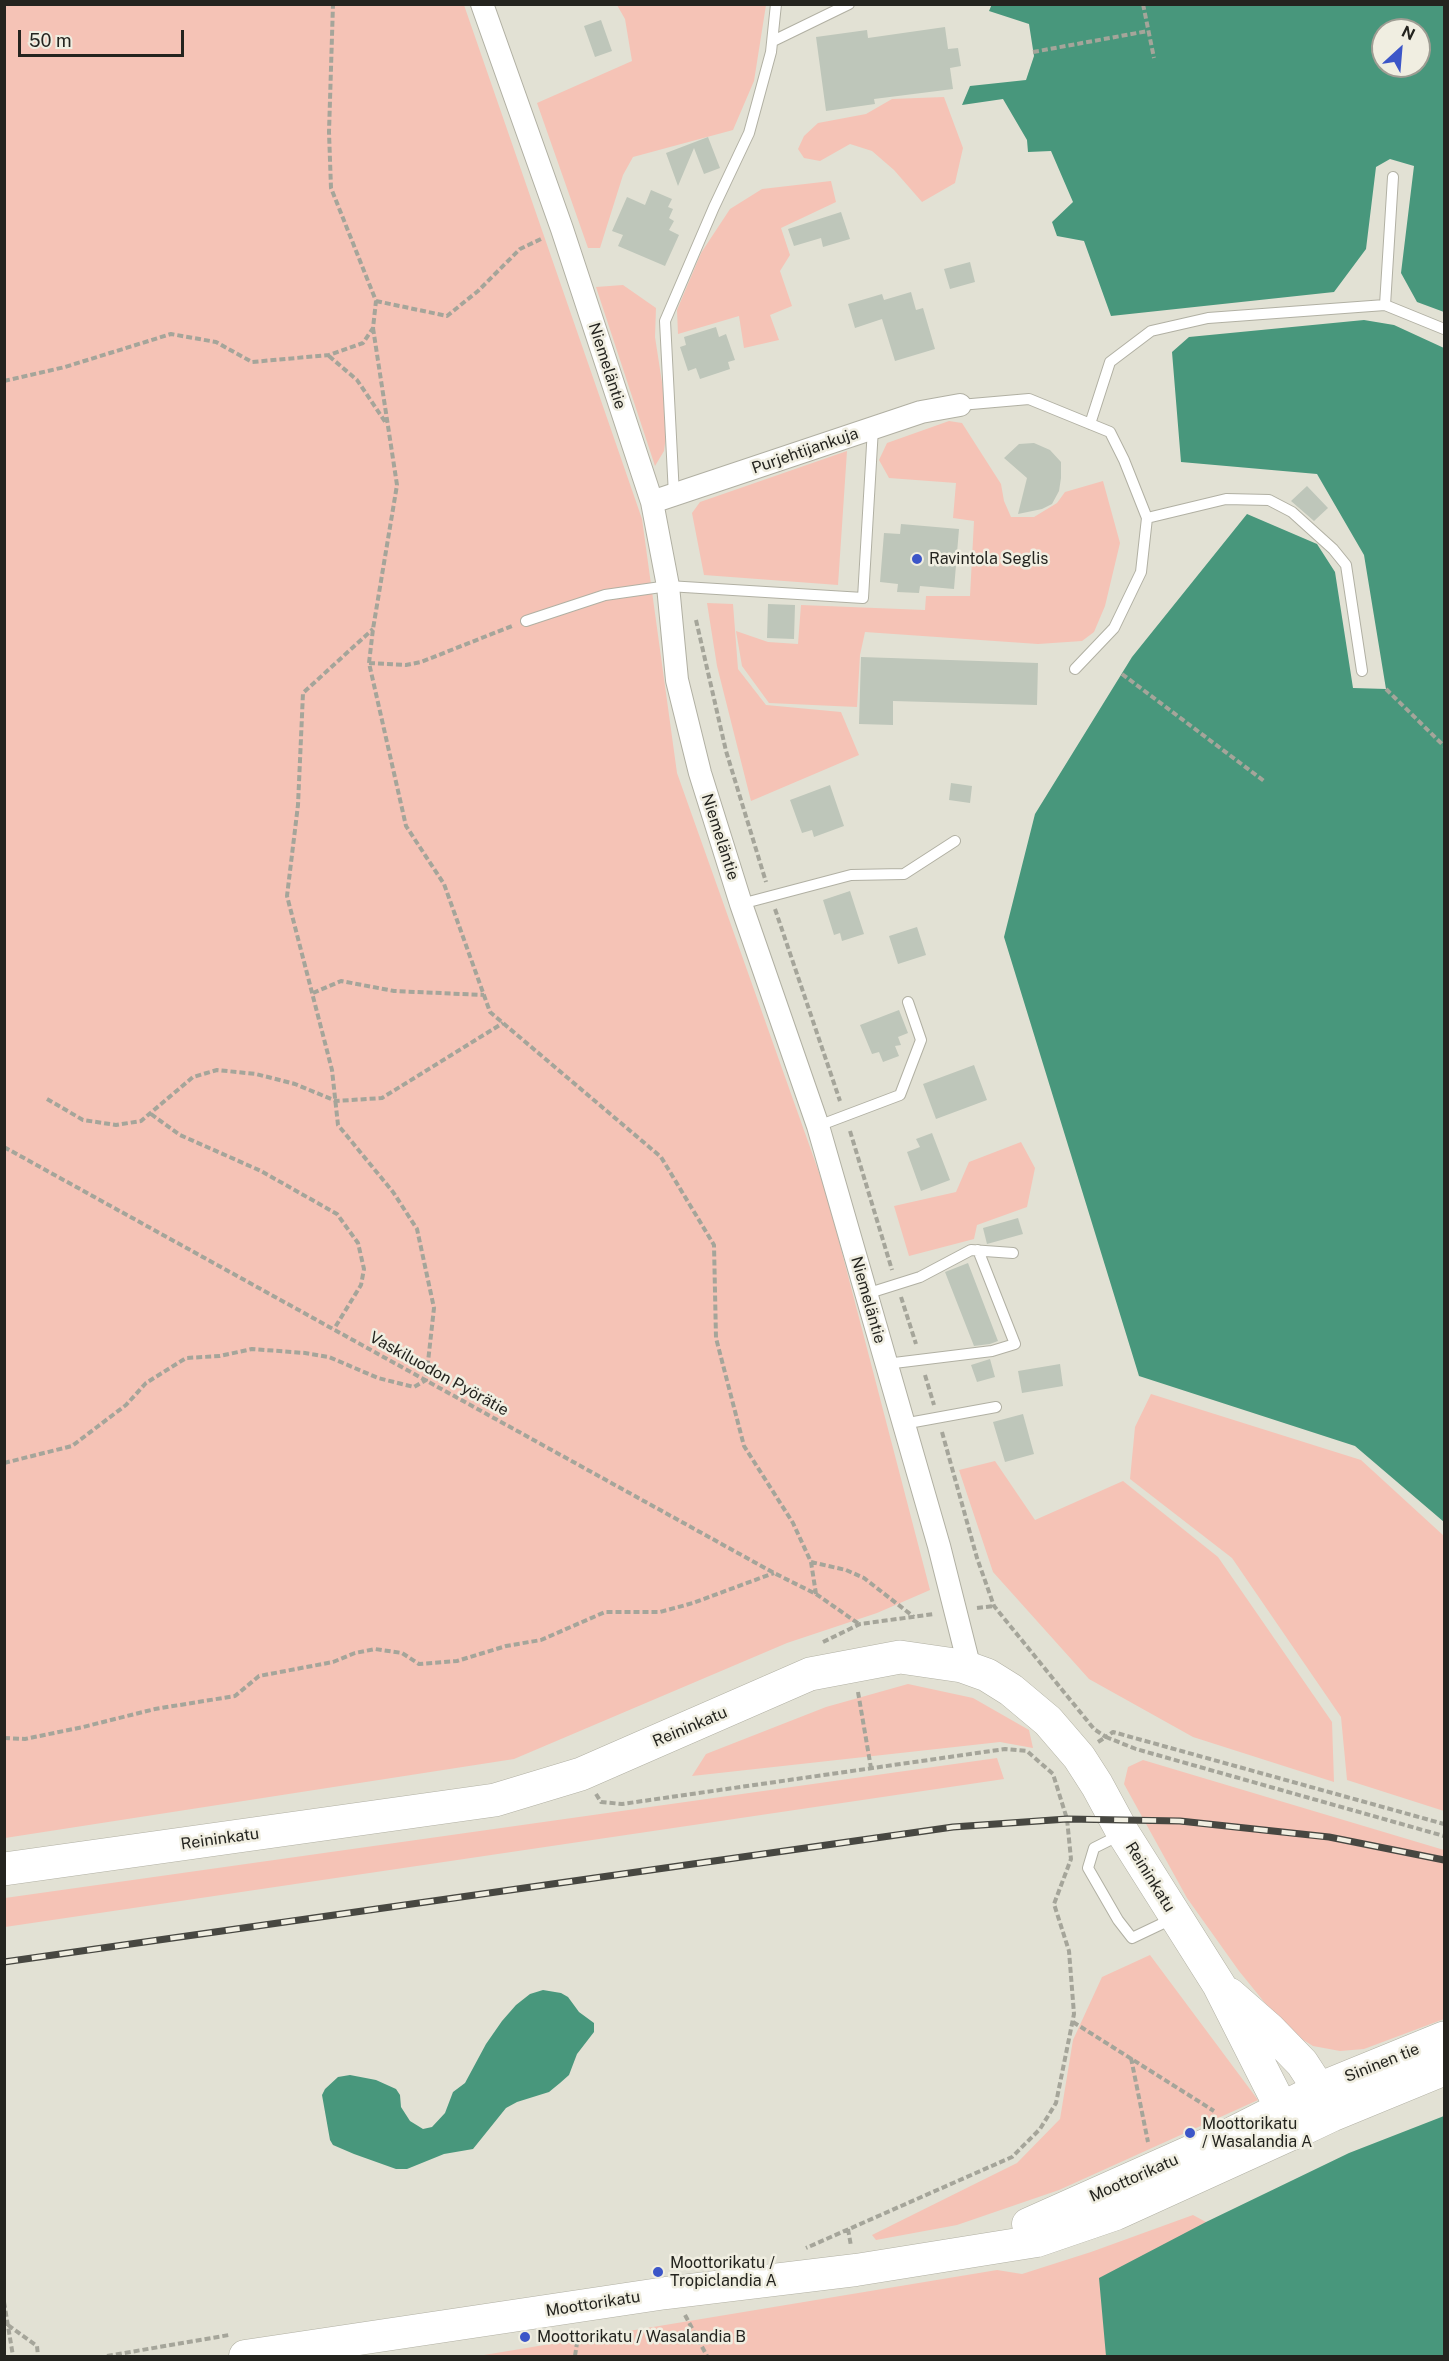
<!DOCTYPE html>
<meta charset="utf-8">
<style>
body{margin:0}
#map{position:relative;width:1449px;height:2361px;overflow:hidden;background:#e2e1d4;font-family:"Public Sans",sans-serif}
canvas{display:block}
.frame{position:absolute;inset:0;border:6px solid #24241f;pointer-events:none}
.north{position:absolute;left:1371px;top:18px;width:60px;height:60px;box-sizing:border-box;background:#f0eee1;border:2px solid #9e9d93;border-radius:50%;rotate:26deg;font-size:16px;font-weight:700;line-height:24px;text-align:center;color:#24241f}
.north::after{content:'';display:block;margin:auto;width:21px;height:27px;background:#3c56c8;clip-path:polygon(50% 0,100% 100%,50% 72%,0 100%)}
.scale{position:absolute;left:18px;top:30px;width:166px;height:27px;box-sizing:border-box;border:3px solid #24241f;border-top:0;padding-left:8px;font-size:18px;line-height:21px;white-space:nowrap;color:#24241f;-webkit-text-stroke:4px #f0eee1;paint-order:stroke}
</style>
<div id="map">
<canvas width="1449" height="2361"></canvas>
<div class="frame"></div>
<div class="north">N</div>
<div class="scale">50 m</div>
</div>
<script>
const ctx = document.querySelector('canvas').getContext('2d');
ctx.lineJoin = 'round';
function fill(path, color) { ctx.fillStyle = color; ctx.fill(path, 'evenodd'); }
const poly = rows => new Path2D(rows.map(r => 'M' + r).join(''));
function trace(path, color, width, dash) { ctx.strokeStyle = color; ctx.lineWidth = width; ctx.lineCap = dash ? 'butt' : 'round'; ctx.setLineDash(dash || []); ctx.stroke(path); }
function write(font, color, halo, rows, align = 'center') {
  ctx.font = font + ' "Public Sans",sans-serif'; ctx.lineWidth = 5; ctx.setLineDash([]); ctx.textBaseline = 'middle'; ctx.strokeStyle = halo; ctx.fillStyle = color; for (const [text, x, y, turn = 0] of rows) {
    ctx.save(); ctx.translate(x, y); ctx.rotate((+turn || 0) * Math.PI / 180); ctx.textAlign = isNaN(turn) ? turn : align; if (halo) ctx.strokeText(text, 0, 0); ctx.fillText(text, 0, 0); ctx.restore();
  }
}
const green = poly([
 [5,5,464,5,642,519,677,773,827,1195,930,1590,877,1613,787,1643,514,1759,5,1838],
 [617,5,766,5,754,81,733,130,633,157,623,175,600,248,588,248,537,103,632,61,625,19],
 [944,97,963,148,955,183,922,202,894,170,872,151,850,144,820,161,804,158,798,149,804,136,818,123,866,114,892,99],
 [831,181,836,202,781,228,790,255,780,271,792,306,770,315,779,340,744,348,739,316,678,334,677,310,701,253,730,209,762,189],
 [623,285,656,308,655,337,668,421,664,451,655,466,596,287],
 [949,421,962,423,1001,484,1004,501,1011,517,1034,517,1057,503,1065,492,1103,481,1120,543,1105,606,1094,632,1082,641,1038,644,865,632,860,655,857,707,769,703,742,666,736,631,768,642,798,644,801,605,925,610,926,596,970,596,974,521,953,518,956,483,889,478,879,460,887,443],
 [847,451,838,585,704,575,692,513,700,502],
 [707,603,733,604,738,669,766,705,841,712,859,755,751,801,717,666],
 [1021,1142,1035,1168,1027,1207,977,1225,974,1239,909,1256,894,1206,956,1192,969,1162],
 [1151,1394,1361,1460,1444,1536,1444,1811,1347,1780,1341,1717,1232,1558,1130,1479,1135,1427],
 [995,1461,1035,1520,1123,1481,1218,1557,1332,1722,1334,1782,1193,1737,1089,1679,993,1572,959,1470],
 [908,1684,973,1698,1029,1730,1033,1748,1000,1742,692,1776,706,1754,826,1707],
 [997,1758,1004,1779,5,1927,5,1898],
 [1143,1760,1444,1850,1444,2019,1364,2049,1340,2051,1313,2046,1287,2030,1239,1971,1187,1898,1124,1784,1128,1767],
 [1150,1955,1258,2100,1059,2190,957,2225,876,2240,872,2235,1017,2163,1060,2119,1073,2040,1102,1977],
 [1193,2215,1206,2222,1327,2356,478,2356,997,2270,1022,2274,1091,2252]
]);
const water = poly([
 [992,4,1444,5,1444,312,1417,302,1401,273,1414,166,1390,159,1376,167,1366,249,1334,292,1111,316,1084,241,1057,236,1052,222,1073,202,1051,151,1028,152,1027,140,1003,99,962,105,970,86,1026,80,1034,56,1029,24,989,11],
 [1383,30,1419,30,1419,66,1383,66],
 [1364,320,1394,325,1444,348,1444,1522,1355,1446,1139,1376,1004,937,1035,814,1132,657,1247,514,1317,544,1335,572,1353,688,1386,689,1364,555,1317,474,1181,462,1172,352,1189,337],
 [543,1990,561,1993,568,1997,579,2012,594,2023,594,2032,577,2054,569,2075,560,2083,549,2092,517,2102,506,2108,473,2149,444,2154,407,2169,396,2169,354,2154,333,2145,330,2140,322,2095,325,2089,338,2077,350,2075,376,2080,396,2089,400,2095,401,2107,410,2121,423,2129,432,2127,445,2113,453,2092,465,2083,486,2044,502,2021,516,2005,530,1994],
 [1444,2116,1444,2356,1106,2356,1099,2278,1206,2222,1349,2153]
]);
const building = poly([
 [601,20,612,51,595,57,584,26],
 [945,27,948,49,958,48,961,66,950,68,953,89,874,99,875,104,826,111,816,37,867,30,868,38],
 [708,137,720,168,704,174,694,148,678,186,666,153],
 [651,190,672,199,668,207,673,209,669,218,674,221,669,230,679,235,665,266,618,246,623,235,612,231,627,197,645,205],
 [841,212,850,239,823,247,821,238,794,246,788,229],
 [970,262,975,282,950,289,944,269],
 [911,292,916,310,923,308,935,349,895,361,882,319,855,328,848,304,882,294,884,300],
 [716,327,719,337,726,334,735,360,728,362,730,369,700,379,696,368,688,371,680,347,686,345,684,337],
 [1034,443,1050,450,1061,462,1061,478,1059,491,1052,504,1042,509,1018,514,1027,478,1004,458,1019,444],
 [1307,486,1328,508,1314,521,1291,501],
 [901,524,959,529,954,589,920,586,919,593,897,592,898,584,880,582,884,533,900,534],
 [768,604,795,605,794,639,767,638],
 [861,657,1038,663,1037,705,893,701,893,725,859,724],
 [951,783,972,786,970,803,949,800],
 [830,785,844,826,814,837,812,830,802,833,790,800],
 [850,891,864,934,842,941,840,933,834,935,823,900],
 [917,927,926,955,898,964,889,936],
 [899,1010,908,1033,898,1037,901,1045,895,1046,899,1056,883,1062,879,1052,872,1054,860,1025],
 [974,1065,987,1100,936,1119,923,1084],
 [932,1133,950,1180,921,1191,907,1152,920,1147,916,1139],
 [1018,1218,1023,1234,987,1244,983,1228],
 [968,1263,998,1341,990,1344,974,1346,945,1272],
 [990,1359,995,1377,977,1382,971,1365],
 [1060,1364,1063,1386,1022,1393,1018,1371],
 [1023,1414,1034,1454,1005,1462,993,1422]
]);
const path = poly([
 [1143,4,1154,58],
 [1033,52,1148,31],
 [376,301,447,316,478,291,520,249,543,238],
 [373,328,397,485,373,629,369,663,406,826,444,884,490,1012,661,1157,714,1245,716,1338,744,1446,793,1523,811,1562,816,1594],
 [329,356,357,380,386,423],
 [4,381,65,367,171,334,216,342,252,362,329,355,363,343,373,328,376,301,331,188,329,132,333,4],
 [696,620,726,751,766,882],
 [369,663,406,665,421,662,512,626],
 [1122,674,1264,781],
 [1386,689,1444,746],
 [775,909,840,1101],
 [313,993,341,981,394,991,484,995],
 [47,1099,83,1120,116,1125,141,1121,193,1077,217,1070,256,1074,295,1084,336,1101,382,1098,503,1023],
 [151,1114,180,1135,261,1171,337,1214,358,1243,364,1269,361,1285,334,1329],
 [850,1131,892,1270],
 [4,1147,774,1573,816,1594,859,1624],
 [901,1297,916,1344],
 [925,1375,934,1405],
 [942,1432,977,1558,994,1606,1094,1729,1106,1737,1113,1732,1444,1824],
 [4,1463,72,1446,126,1405,146,1383,186,1358,220,1356,252,1349,305,1353,329,1357,378,1378,414,1387,426,1380,434,1308,417,1229,393,1192,338,1125,332,1070,287,896,298,805,303,693,373,629],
 [811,1562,846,1570,864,1578,914,1617],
 [977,1608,994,1606],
 [823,1642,860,1624,934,1614],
 [858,1692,871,1768],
 [4,1738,25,1739,83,1727,155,1709,235,1696,259,1676,333,1662,355,1653,375,1649,402,1653,419,1664,457,1661,506,1646,541,1640,605,1612,660,1612,693,1603,774,1573],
 [1098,1742,1106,1737,1136,1749,1444,1836],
 [596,1794,601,1802,622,1804,1005,1749,1027,1751,1053,1774,1067,1819,1071,1859,1054,1904,1069,1951,1074,2014,1056,2103,1040,2129,1012,2157,806,2248],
 [1073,2022,1214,2111],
 [1131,2058,1148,2142],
 [848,2229,851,2246],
 [4,2302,13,2356],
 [685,2315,707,2356],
 [8,2325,37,2346,38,2356],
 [107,2356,229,2335],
 [575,2356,579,2330]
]);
const lane = poly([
 [773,41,849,4],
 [1385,305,1393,177],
 [960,405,1029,399,1110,432,1124,460,1147,518,1141,572,1114,628,1075,669],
 [1090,424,1110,362,1151,331,1208,318,1385,305,1444,329],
 [674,495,665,321,714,207,749,133,771,52,776,4],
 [1147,518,1226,499,1269,500,1292,512,1333,549,1346,565,1362,671],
 [526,621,605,595,668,586,863,598,873,428],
 [741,904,851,875,904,874,955,841],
 [818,1126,900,1095,921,1040,908,1002],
 [866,1294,920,1277,971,1250,1013,1253],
 [886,1364,992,1351,1015,1344,978,1250],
 [903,1424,996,1407],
 [1120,1835,1094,1848,1088,1868,1118,1920,1132,1938,1172,1919]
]);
const street = poly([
 [482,4,562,229,652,502,668,586,677,680,700,773,741,904,818,1126,939,1546,970,1669],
 [652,502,921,412,960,405]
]);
const secondary = poly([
 [1028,2224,1234,2132,1319,2089],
 [245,2356,666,2293,856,2270,1037,2241,1116,2214,1294,2133]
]);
const primary = poly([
 [4,1869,495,1800,581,1774,810,1674,900,1657,962,1666,987,1675,1011,1690,1048,1721,1079,1757,1097,1785,1123,1833,1219,1985,1294,2133,1332,2115,1444,2069],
 [1229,1994,1270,2030,1302,2063,1319,2089,1332,2115],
 [1319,2089,1444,2038]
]);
const rail = poly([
 [4,1962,953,1827,1067,1819,1180,1821,1329,1837,1444,1860]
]);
const markers = [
 [917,559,6,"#3c56c8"],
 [1190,2133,6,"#3c56c8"],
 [658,2272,6,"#3c56c8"],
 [525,2337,6,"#3c56c8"]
];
const streetNames = [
 ["Niemeläntie",607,366,72],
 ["Purjehtijankuja",805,451,-19],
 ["Niemeläntie",720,837,72],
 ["Niemeläntie",868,1300,74],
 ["Vaskiluodon Pyörätie",439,1374,29],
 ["Reininkatu",690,1727,-23],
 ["Reininkatu",220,1839,-8],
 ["Reininkatu",1150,1877,58],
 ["Sininen tie",1382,2063,-22],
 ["Moottorikatu",1134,2178,-24],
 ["Moottorikatu",593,2304,-9]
];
const poiNames = [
 ["Ravintola Seglis",929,559],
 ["Moottorikatu",1202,2124],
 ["/ Wasalandia A",1202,2142],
 ["Moottorikatu /",670,2263],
 ["Tropiclandia A",670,2281],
 ["Moottorikatu / Wasalandia B",537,2337]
];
fill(green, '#f5c3b6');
fill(water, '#48977c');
fill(building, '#bec6ba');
trace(lane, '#b1b0a3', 12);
trace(street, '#b1b0a3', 24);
trace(secondary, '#b1b0a3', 33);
trace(primary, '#b1b0a3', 34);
trace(path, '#a5a59a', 4, [6, 3]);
trace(lane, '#fff', 10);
trace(street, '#fff', 22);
trace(secondary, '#fff', 32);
trace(primary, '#fff', 33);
trace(rail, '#474741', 7);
trace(rail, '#f0eee1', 4.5, [14]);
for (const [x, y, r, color] of markers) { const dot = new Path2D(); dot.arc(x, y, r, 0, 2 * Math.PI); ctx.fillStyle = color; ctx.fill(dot); trace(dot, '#f0eee1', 2); }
write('16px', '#24241f', '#f0eee1', streetNames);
write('16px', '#24241f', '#f0eee1', poiNames, 'left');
</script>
